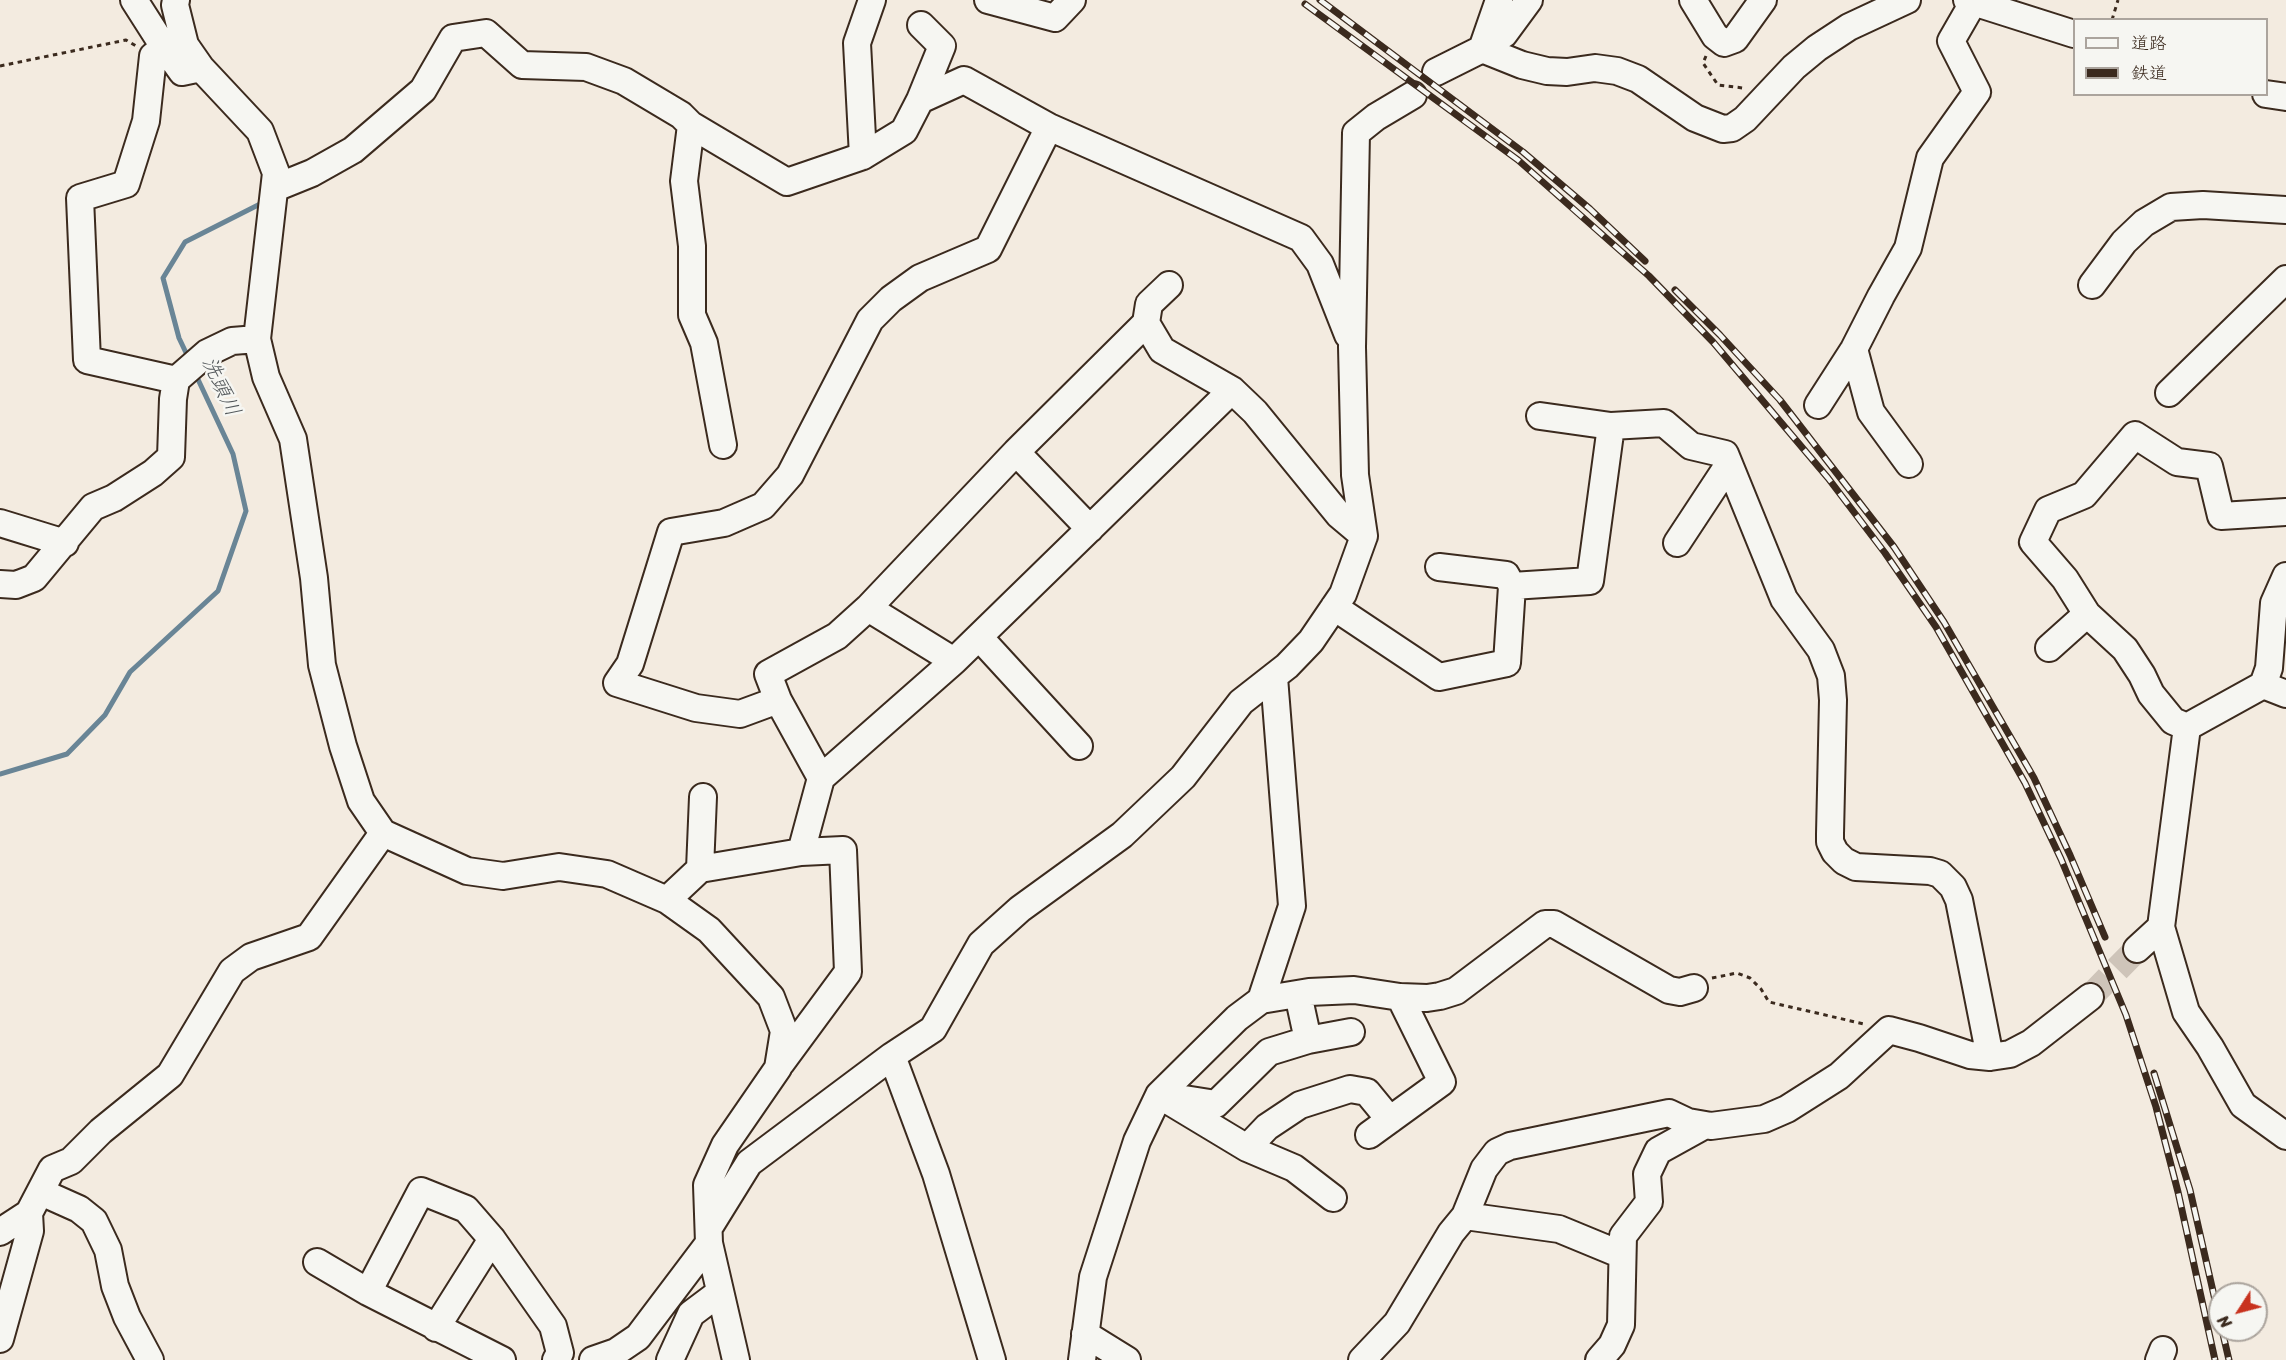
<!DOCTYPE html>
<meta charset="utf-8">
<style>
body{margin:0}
#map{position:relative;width:2286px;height:1360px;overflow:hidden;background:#f3ebe0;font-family:Sriracha,"Klee One",sans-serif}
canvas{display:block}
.legend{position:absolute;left:2073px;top:18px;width:195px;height:78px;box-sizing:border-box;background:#f6f6f2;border:2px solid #aba49d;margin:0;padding:8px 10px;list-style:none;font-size:18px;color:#3b2a1e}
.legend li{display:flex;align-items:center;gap:12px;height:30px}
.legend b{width:30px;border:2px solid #aba49d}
.north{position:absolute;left:2208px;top:1282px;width:60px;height:60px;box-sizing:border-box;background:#f6f6f2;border:2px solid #aba49d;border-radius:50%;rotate:234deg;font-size:16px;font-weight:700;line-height:24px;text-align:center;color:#3b2a1e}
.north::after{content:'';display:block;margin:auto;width:21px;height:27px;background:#c8321e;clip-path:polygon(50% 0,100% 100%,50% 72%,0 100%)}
</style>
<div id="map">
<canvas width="2286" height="1360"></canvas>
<ul class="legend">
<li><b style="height:8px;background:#f6f6f2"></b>道路</li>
<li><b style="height:8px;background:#3b2a1e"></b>鉄道</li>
</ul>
<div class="north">N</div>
</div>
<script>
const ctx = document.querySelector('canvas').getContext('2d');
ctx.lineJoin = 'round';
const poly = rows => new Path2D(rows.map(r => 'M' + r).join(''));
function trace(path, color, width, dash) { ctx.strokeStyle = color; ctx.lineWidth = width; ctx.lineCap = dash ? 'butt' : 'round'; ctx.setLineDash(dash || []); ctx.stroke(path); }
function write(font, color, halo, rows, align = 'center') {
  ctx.font = font + ' Sriracha,"Klee One",sans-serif'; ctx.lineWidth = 5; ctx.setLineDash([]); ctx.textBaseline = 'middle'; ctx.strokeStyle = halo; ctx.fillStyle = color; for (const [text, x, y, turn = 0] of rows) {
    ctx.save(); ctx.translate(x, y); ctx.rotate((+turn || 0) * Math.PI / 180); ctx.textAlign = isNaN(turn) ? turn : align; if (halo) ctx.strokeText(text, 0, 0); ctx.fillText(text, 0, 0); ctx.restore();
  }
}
const stream = poly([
 [189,359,179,338,163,278,185,242,266,201],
 [0,774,67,754,105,715,130,672,218,591,246,511,233,454,195,373]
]);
const minorTunnel = poly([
 [2090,997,2137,949]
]);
const path = poly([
 [2112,20,2118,0],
 [1706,56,1703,63,1718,85,1743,88],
 [0,66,126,40,136,46],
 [1712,978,1737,973,1750,978,1761,989,1769,1002,1864,1024]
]);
const minor = poly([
 [134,0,164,47],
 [176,0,175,5,185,45,201,68,260,131,276,173,257,339,266,377,293,439,314,578,322,665,343,746,361,801,383,833,467,871,503,876,559,867,607,874,667,900,709,930,771,997,784,1031,778,1068,725,1145,707,1185,709,1243,736,1360],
 [988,0,1055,18,1072,0],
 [1693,0,1715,36,1724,43,1735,39,1763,0],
 [1967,0,2074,34],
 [1482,49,1522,65,1547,71,1567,72,1595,68,1617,71,1638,79,1695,118,1723,129,1732,128,1745,119,1794,67,1817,48,1849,27,1907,0],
 [1482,49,1499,0],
 [1436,72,1482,49,1504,34,1529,0],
 [2266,94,2286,97],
 [920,100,964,80,1049,127,1301,238,1320,264,1348,335],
 [691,125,684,181,692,246,692,315,704,343,723,445],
 [863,156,857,43,872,0],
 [275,188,312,173,353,150,423,90,453,38,486,33,522,65,586,67,624,81,681,115,691,125,787,182,863,156,904,131,920,100,942,46,921,25],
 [1169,285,1149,304,1146,323,1162,350,1232,390,1255,412,1339,515,1364,536],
 [2092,285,2124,242,2144,223,2171,207,2203,205,2286,210],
 [1854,349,1871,412,1909,464],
 [176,380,87,360,80,198,126,184,146,121,153,56,164,47,182,72,201,68],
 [2169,393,2286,279],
 [1818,405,1854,349,1881,296,1908,248,1930,158,1977,92,1951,41,1974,1],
 [1540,416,1611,426,1664,423,1691,446,1725,454,1784,599,1821,650,1831,676,1833,700,1830,834,1830,842,1835,852,1844,861,1856,867,1930,871,1940,874,1953,887,1959,900,1990,1057],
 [1016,452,1090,529],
 [0,523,65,543],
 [1677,543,1729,464],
 [0,584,16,585,34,578,93,507,114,498,153,473,171,457,173,399,176,380,207,353,232,341,257,339],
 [1512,586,1590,581,1611,426],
 [1334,607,1439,677,1507,663,1512,586,1506,575,1439,567],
 [868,608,954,661],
 [979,637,1079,746],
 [2049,648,2087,614],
 [2263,685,2286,694],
 [778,700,740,714,696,708,617,683,630,664,671,532,724,523,763,506,790,475,870,320,891,299,920,278,988,249,1049,127],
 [2187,727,2173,721,2151,694,2142,675,2125,649,2087,614,2065,579,2033,542,2048,510,2084,495,2135,435,2177,462,2209,466,2221,516,2286,512],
 [821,778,778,700,768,674,837,636,868,608,1016,452,1146,323],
 [700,869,801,852,821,778,954,661,1232,390],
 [667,900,700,869,703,797],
 [2161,927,2186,1012,2210,1047,2243,1105,2286,1136],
 [2137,949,2161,927,2187,727,2263,685,2269,668,2274,603,2286,576],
 [1298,994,1308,1040],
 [1261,1000,1309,992,1354,990,1400,997,1427,998,1440,996,1456,991,1545,924,1554,924,1669,990,1680,992,1694,988],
 [892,1056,936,1174,992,1360],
 [781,1063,848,972,843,850,801,852],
 [1159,1095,1216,1104,1269,1052,1308,1040,1351,1032],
 [1169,1101,1247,1148,1294,1168,1333,1198],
 [1369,1135,1442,1082,1400,997],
 [1247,1148,1267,1127,1300,1105,1350,1089,1367,1092,1390,1120],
 [41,1192,79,1209,94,1221,108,1250,115,1286,127,1317,150,1360],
 [1465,1216,1559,1229,1622,1255],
 [710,1226,749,1163,892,1056,933,1029,981,944,1020,909,1122,835,1183,777,1241,702,1287,666,1311,641,1343,594,1364,536,1355,475,1352,347,1356,133,1376,117,1413,95],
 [0,1232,29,1213,52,1169,71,1161,101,1131,170,1075,232,971,251,957,309,937,383,833],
 [317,1262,368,1292,502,1360],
 [368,1292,421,1191,466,1209,492,1239,553,1326,560,1353,556,1360],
 [436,1328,492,1239],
 [1085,1334,1127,1360],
 [0,1339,30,1231,29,1213],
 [593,1360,616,1352,638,1337,709,1243],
 [670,1360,691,1314,719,1293],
 [1082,1360,1093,1277,1137,1141,1159,1095,1237,1018,1261,1000,1292,906,1274,677],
 [1362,1360,1397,1323,1451,1233,1465,1216,1484,1169,1497,1152,1510,1146,1669,1113,1688,1122,1711,1126,1764,1119,1787,1109,1839,1076,1889,1030,1919,1038,1970,1055,1990,1057,2010,1054,2031,1043,2090,997],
 [1599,1360,1612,1345,1621,1325,1623,1236,1649,1202,1647,1174,1658,1151,1705,1125],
 [2159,1360,2163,1350]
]);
const rail = poly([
 [1320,0,1523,152,1590,209,1645,261],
 [1305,4,1518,160,1649,276,1713,342,1828,478,1885,553,1936,627,2025,783,2061,859,2126,1015,2156,1107,2178,1192,2215,1360],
 [1675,290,1720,335,1780,400,1894,547,1944,622,2034,778,2070,855,2105,937],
 [2154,1073,2190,1190,2220,1322],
 [2222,1330,2229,1360]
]);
const waterNames = [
 ["洗頭川",220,387,65]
];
trace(stream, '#698596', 5);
trace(minorTunnel, '#cec4b9', 26, [26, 13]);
trace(minor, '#3b2a1e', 30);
trace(path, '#3b2a1e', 3, [4.5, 4.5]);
trace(minor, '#f6f6f2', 26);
trace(rail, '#3b2a1e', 7);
trace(rail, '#f6f6f2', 4.5, [14]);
write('italic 21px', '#52575a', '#f6f6f2', waterNames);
</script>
